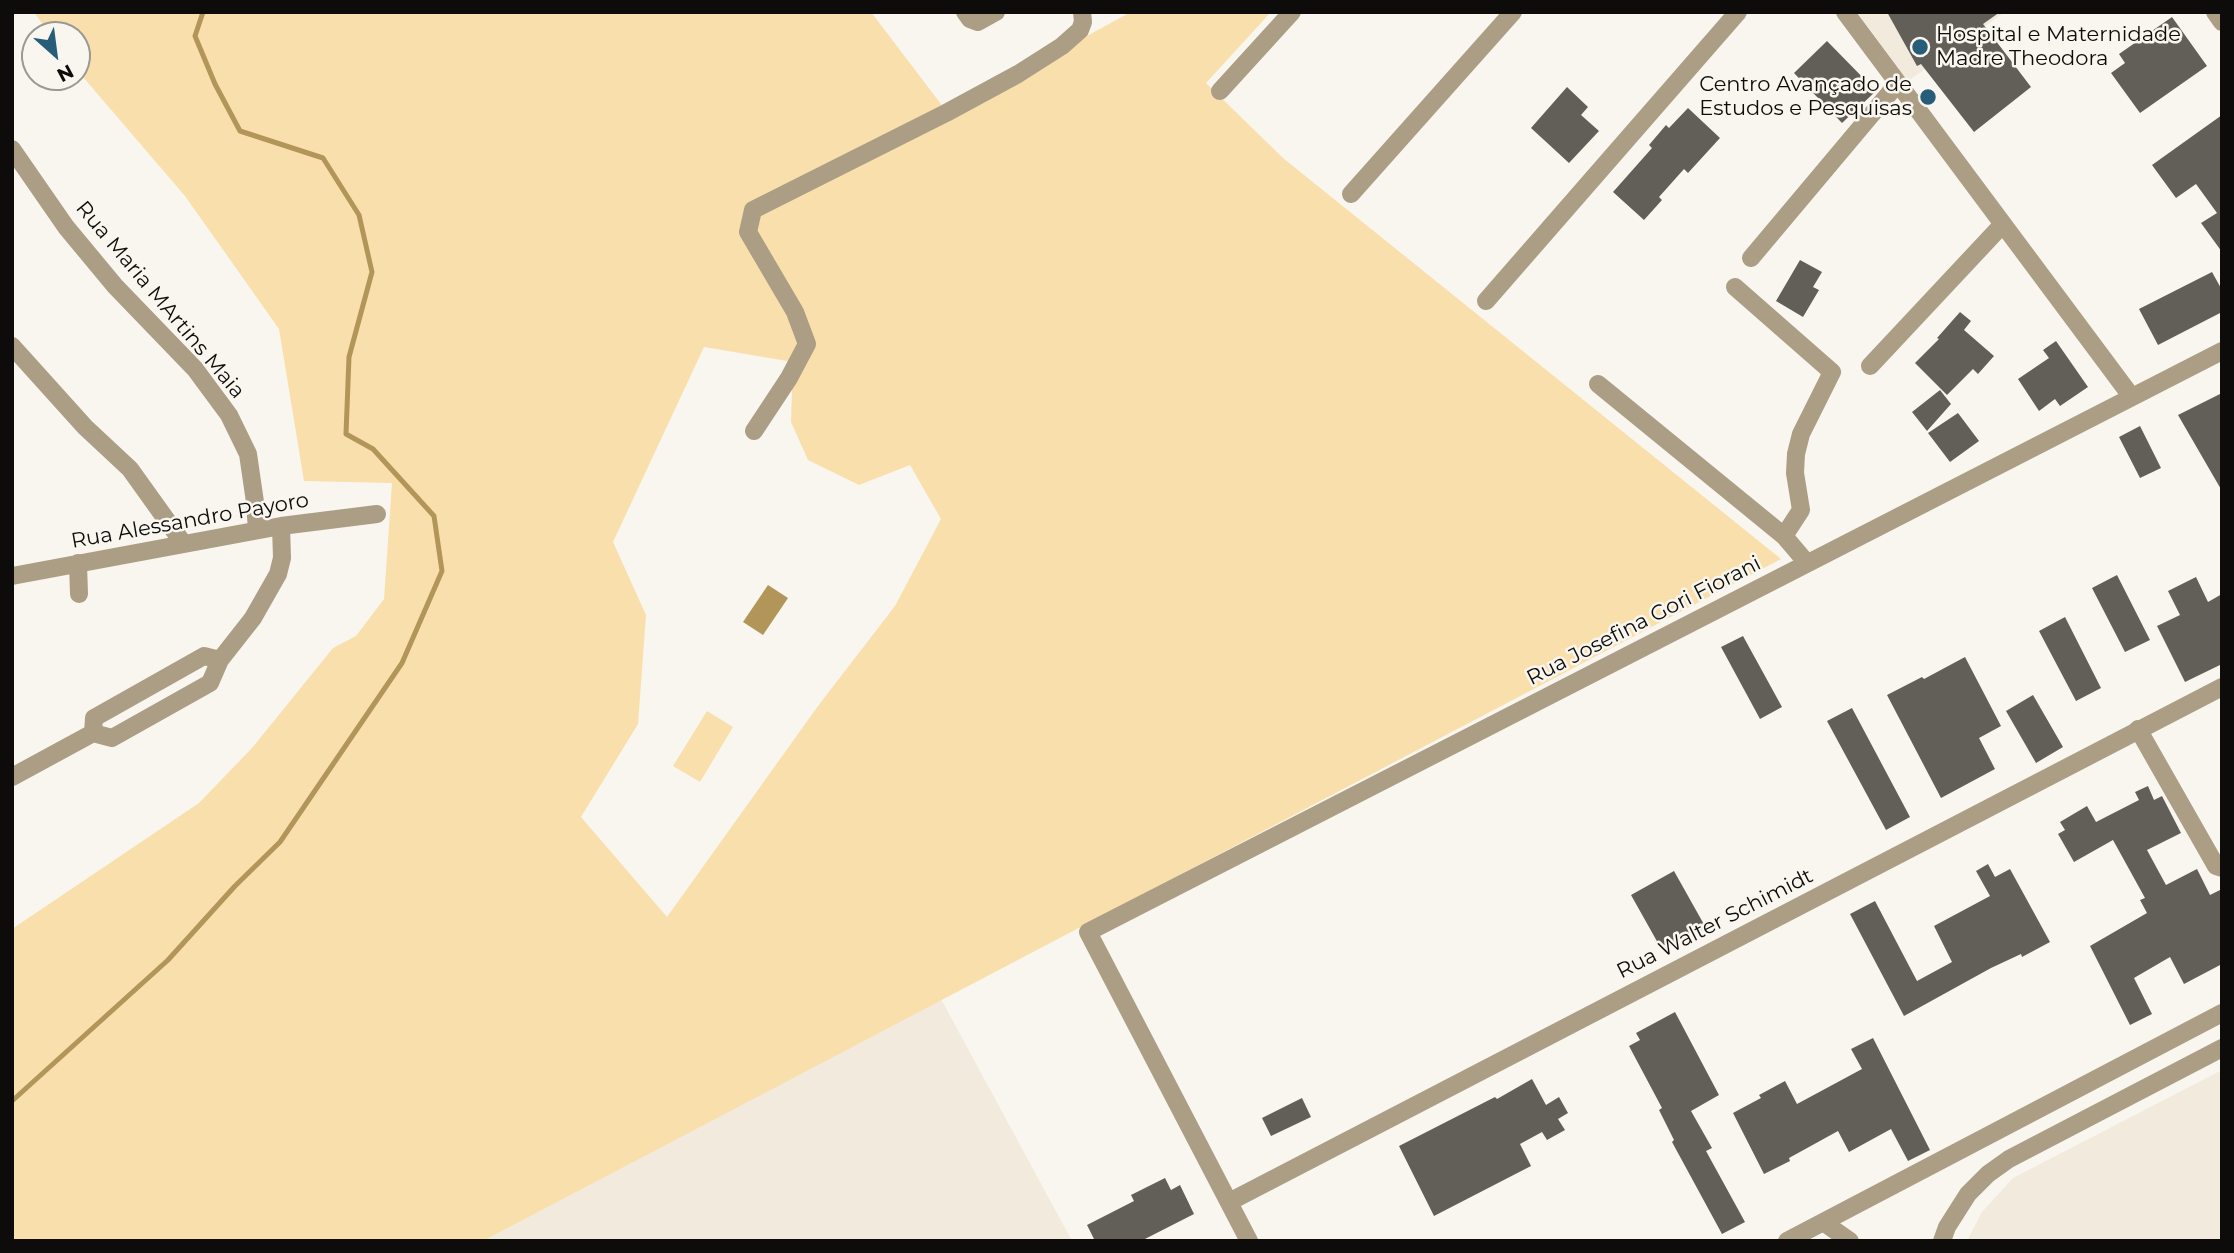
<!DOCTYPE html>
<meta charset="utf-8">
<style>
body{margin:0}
#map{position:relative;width:2234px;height:1253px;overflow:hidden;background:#f9f6ef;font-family:Montserrat,sans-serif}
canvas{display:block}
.frame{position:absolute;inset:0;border:14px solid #0d0c0a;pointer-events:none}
.north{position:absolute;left:21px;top:21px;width:70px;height:70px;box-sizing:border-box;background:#f9f6ef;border:2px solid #9b9893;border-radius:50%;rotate:152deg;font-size:19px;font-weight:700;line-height:28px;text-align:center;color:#0d0c0a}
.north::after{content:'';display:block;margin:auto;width:24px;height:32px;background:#275d78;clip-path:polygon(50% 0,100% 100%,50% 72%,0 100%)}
</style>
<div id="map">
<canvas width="2234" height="1253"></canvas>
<div class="frame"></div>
<div class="north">N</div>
</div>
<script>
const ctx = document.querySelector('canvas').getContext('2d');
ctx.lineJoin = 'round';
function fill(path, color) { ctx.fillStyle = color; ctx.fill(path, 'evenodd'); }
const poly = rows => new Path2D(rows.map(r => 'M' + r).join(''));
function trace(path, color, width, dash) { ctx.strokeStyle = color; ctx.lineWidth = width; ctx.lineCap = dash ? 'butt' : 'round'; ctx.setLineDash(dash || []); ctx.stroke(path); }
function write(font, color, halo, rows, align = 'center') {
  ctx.font = font + ' Montserrat,sans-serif'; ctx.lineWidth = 5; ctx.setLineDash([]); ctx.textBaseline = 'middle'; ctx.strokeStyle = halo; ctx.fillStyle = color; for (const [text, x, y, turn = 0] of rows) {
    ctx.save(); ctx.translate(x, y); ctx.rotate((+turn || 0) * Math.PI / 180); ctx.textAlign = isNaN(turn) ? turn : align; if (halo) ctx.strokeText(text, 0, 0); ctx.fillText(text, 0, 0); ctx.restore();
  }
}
const built = poly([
 [1857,12,2005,12,1908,81],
 [941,999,1072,1241,483,1241],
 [2222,1070,2222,1241,1967,1241,1982,1212,2013,1178]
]);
const green = poly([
 [34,12,871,12,947,112,1131,12,1271,12,1206,83,1283,158,1781,559,483,1241,12,1241,12,929,199,803,252,748,333,648,356,636,384,599,392,483,304,481,279,329,185,196,77,70,77,35,50,35],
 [704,347,793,362,791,422,808,460,859,485,910,465,941,519,895,606,818,706,667,917,581,817,638,724,646,615,613,542],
 [707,711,733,727,700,782,673,766]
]);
const water = poly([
 [768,585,788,598,763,635,743,622]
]);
const stream = poly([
 [12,1101,168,960,235,886,280,842,402,663,442,571,434,516,373,449,346,434,349,357,372,272,359,215,323,158,240,131,215,84,195,36,203,12]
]);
const building = poly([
 [1887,12,2000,12,1983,24,2031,87,1974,132,1921,64,1917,66],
 [2172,17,2207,66,2140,113,2111,73,2125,63,2119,54],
 [1827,41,1876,91,1842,123,1794,73],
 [1567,87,1588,107,1581,115,1599,131,1569,163,1531,128],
 [1688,108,1720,138,1688,173,1684,169,1659,197,1662,200,1644,220,1613,192,1652,148,1649,145,1666,125,1669,128],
 [2222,115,2222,252,2201,223,2217,213,2196,184,2176,198,2152,165],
 [1800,260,1822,272,1813,287,1819,290,1803,317,1776,301],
 [2212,272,2222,290,2222,312,2158,345,2139,309],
 [1960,312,1971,321,1964,330,1994,356,1978,374,1973,369,1947,395,1915,363,1939,339,1937,338],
 [2056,341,2088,387,2060,406,2055,399,2039,411,2018,379,2049,358,2043,350],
 [1940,390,1951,404,1927,431,1912,412],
 [2222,393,2222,491,2178,415],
 [1958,413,1979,441,1950,462,1928,433],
 [2140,426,2161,468,2140,478,2119,437],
 [2117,575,2150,640,2125,652,2092,588],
 [2196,577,2208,602,2222,594,2222,664,2185,682,2157,626,2180,615,2168,591],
 [2065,617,2101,688,2076,701,2039,631],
 [1743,636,1782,707,1760,719,1721,647],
 [1965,657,2001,726,1979,738,1995,769,1941,798,1887,695,1922,677,1924,679],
 [2033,695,2063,747,2036,763,2006,711],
 [1852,708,1910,817,1886,830,1827,721],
 [2148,786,2154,800,2162,796,2181,833,2147,850,2166,885,2197,869,2210,895,2222,889,2222,964,2184,984,2170,957,2134,978,2152,1014,2130,1025,2090,946,2147,913,2140,900,2145,898,2113,840,2074,862,2058,834,2065,830,2060,822,2087,806,2096,822,2139,800,2135,792],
 [1988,864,1995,877,2010,869,2050,942,2022,957,2021,954,1991,968,1904,1016,1850,914,1875,901,1917,981,1952,962,1934,926,1990,896,1976,871],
 [1674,871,1706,928,1663,952,1631,895],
 [1675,1012,1719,1095,1691,1111,1712,1148,1706,1151,1745,1222,1722,1234,1672,1142,1674,1140,1659,1110,1662,1108,1629,1046,1640,1040,1636,1033],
 [1873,1038,1930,1150,1908,1161,1891,1129,1849,1152,1838,1131,1789,1158,1790,1161,1764,1174,1733,1113,1761,1098,1759,1095,1785,1081,1797,1104,1862,1069,1851,1049],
 [1532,1079,1546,1105,1559,1097,1568,1113,1558,1119,1565,1130,1547,1140,1542,1132,1520,1144,1531,1166,1434,1216,1399,1146,1495,1097,1497,1099],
 [1302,1098,1311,1117,1271,1136,1262,1118],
 [1165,1178,1171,1190,1180,1185,1194,1214,1141,1241,1095,1241,1087,1225,1134,1201,1131,1195]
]);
const minor = poly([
 [965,12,970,19,978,22,996,12],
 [1845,12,2131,396],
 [2215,12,2222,22],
 [1220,91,1292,12],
 [12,149,66,227,115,286,195,369,229,415,248,454,255,502,257,530],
 [1351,194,1513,12],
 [1751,258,1898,83],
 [1735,287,1832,372,1801,434,1796,454,1795,473,1801,510,1784,536],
 [1486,301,1738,12],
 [12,346,85,427,130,469,183,543],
 [1870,366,2003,224],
 [1598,384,1784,536,1807,563],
 [754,431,789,378,807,344,795,312,748,232,753,210,946,113,1018,74,1062,46,1080,30,1083,22,1082,12],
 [78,563,79,594],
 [12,576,281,526,377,514],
 [2138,729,2216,866,2222,868],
 [93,733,94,718,204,656,220,660],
 [12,777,93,733,112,738,210,683,220,660,253,618,278,574,282,558,281,526],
 [1229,1202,2222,687],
 [1823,1222,1850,1241],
 [1249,1241,1088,932,2222,351],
 [1787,1241,2222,1013],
 [1942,1241,1947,1227,1968,1194,1988,1174,2009,1159,2222,1048]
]);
const markers = [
 [1920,47,9,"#275d78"],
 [1928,97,9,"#275d78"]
];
const poiNames = [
 ["Hospital e Maternidade",1936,35],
 ["Madre Theodora",1936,59],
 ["Centro Avançado de",1912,85,"right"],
 ["Estudos e Pesquisas",1912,109,"right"]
];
const streetNames = [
 ["Rua Maria MArtins Maia",160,300,50],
 ["Rua Alessandro Payoro",190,521,-10],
 ["Rua Josefina Gori Fiorani",1644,621,-27],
 ["Rua Walter Schimidt",1715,924,-27]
];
fill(built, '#f1eadd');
fill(green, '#f9dfac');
fill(water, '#b29559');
trace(stream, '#b29559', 5);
fill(building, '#625f59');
trace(minor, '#ab9e85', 18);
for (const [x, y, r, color] of markers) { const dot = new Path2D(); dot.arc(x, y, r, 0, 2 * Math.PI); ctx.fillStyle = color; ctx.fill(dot); trace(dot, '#f9f6ef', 2.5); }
write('21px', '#0d0c0a', '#f9f6ef', poiNames, 'left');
write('21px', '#0d0c0a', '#f9f6ef', streetNames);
</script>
